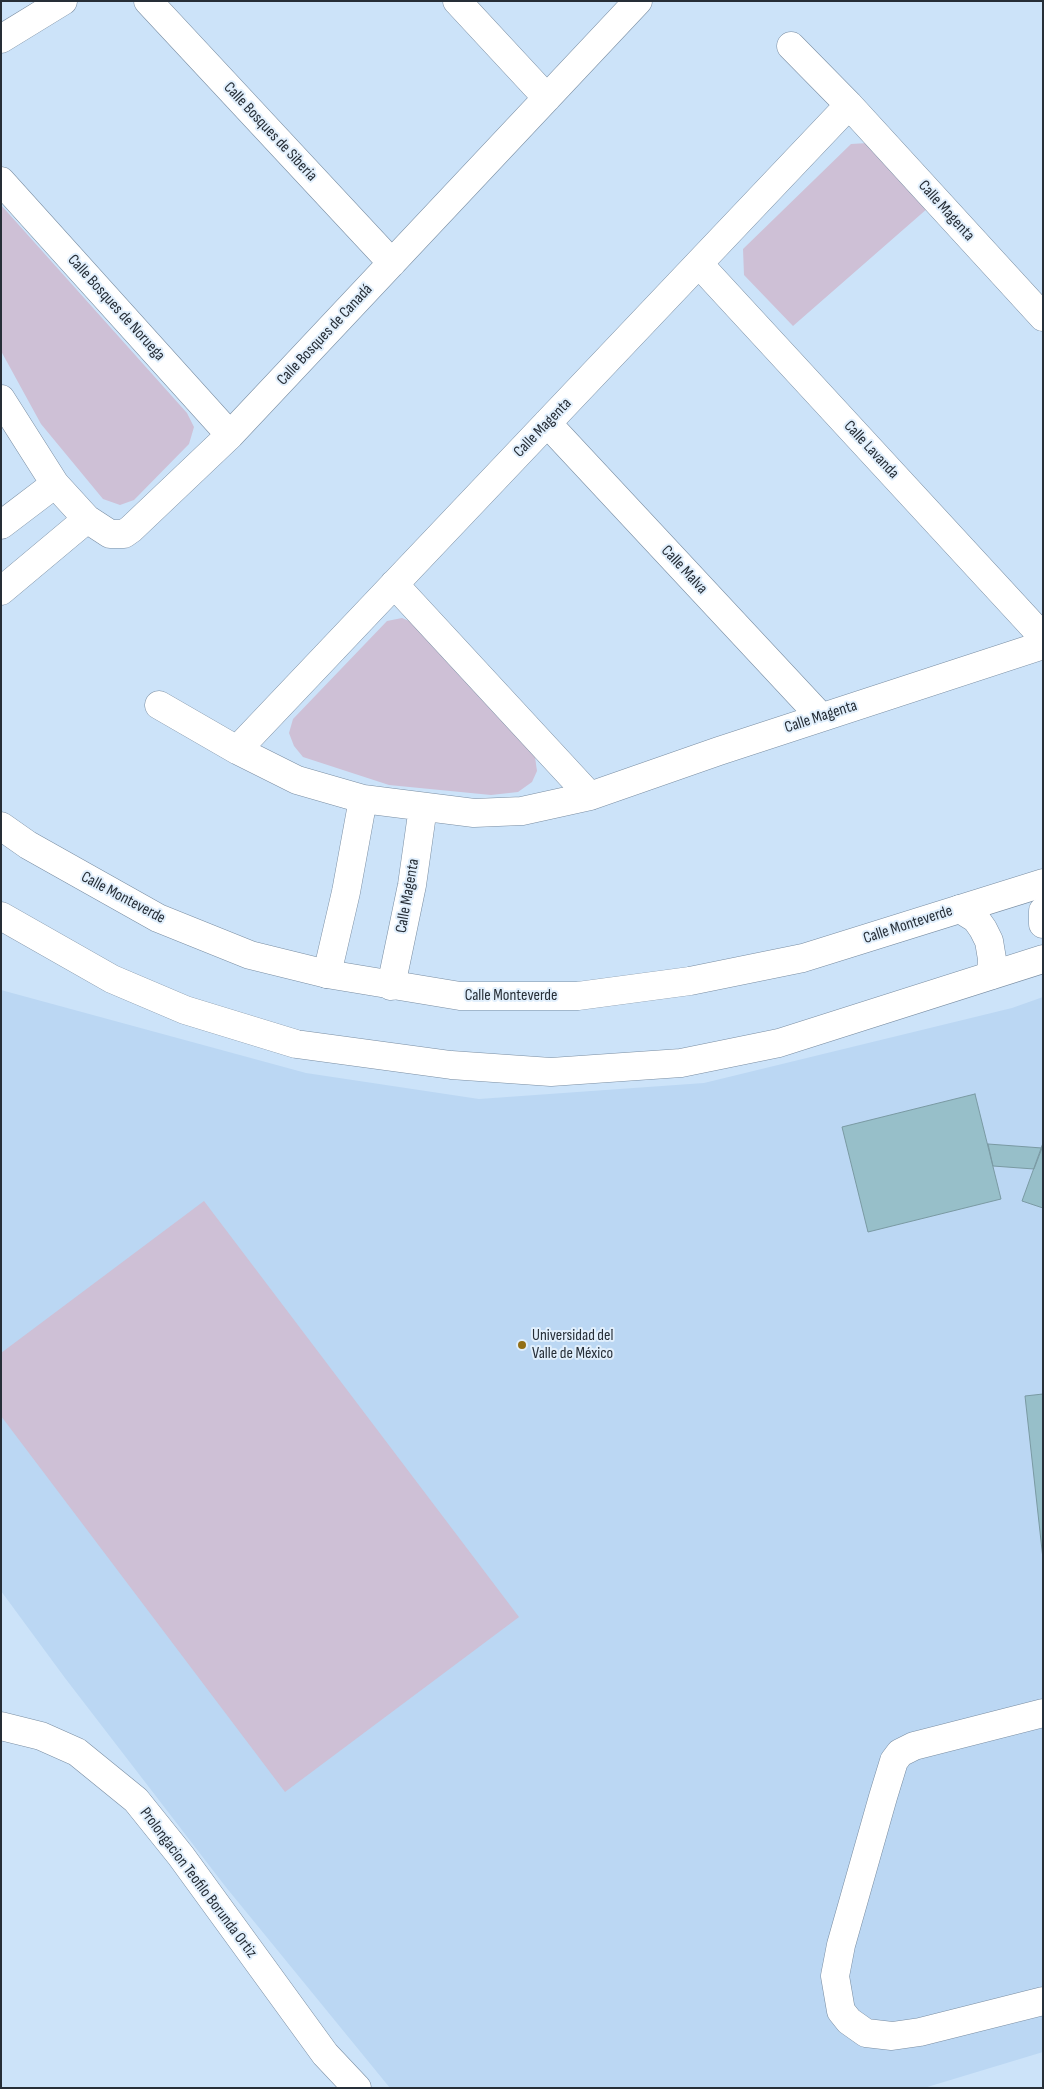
<!DOCTYPE html>
<meta charset="utf-8">
<style>
body{margin:0}
#map{position:relative;width:1044px;height:2089px;overflow:hidden;background:#cce3f9;font-family:"Sofia Sans Condensed",sans-serif}
canvas{display:block}
.frame{position:absolute;inset:0;border:2px solid #262e37;pointer-events:none}
</style>
<div id="map">
<canvas width="1044" height="2089"></canvas>
<div class="frame"></div>
</div>
<script>
const ctx = document.querySelector('canvas').getContext('2d');
ctx.lineJoin = 'round';
function fill(path, color) { ctx.fillStyle = color; ctx.fill(path, 'evenodd'); }
const poly = rows => new Path2D(rows.map(r => 'M' + r).join(''));
function trace(path, color, width, dash) { ctx.strokeStyle = color; ctx.lineWidth = width; ctx.lineCap = dash ? 'butt' : 'round'; ctx.setLineDash(dash || []); ctx.stroke(path); }
function write(font, color, halo, rows, align = 'center') {
  ctx.font = font + ' "Sofia Sans Condensed",sans-serif'; ctx.lineWidth = 4; ctx.setLineDash([]); ctx.textBaseline = 'middle'; ctx.strokeStyle = halo; ctx.fillStyle = color; for (const [text, x, y, turn = 0] of rows) {
    ctx.save(); ctx.translate(x, y); ctx.rotate((+turn || 0) * Math.PI / 180); ctx.textAlign = isNaN(turn) ? turn : align; if (halo) ctx.strokeText(text, 0, 0); ctx.fillText(text, 0, 0); ctx.restore();
  }
}
const built = poly([
 [1,990,306,1073,479,1099,704,1083,1012,1008,1043,997,1043,2052,924,2088,390,2088,225,1886,65,1678,1,1591]
]);
const green = poly([
 [868,143,928,208,793,326,744,275,743,249,851,144],
 [1,205,187,413,194,427,189,444,134,500,120,505,103,499,41,424,1,351],
 [402,618,421,626,529,748,535,757,537,771,532,782,518,792,491,795,389,785,303,757,294,746,289,733,293,719,387,621],
 [204,1201,519,1617,285,1792,1,1416,1,1353]
]);
const building = poly([
 [975,1094,1001,1199,868,1232,842,1127,975,1094],
 [1043,1143,1043,1208,1022,1201,1043,1143],
 [988,1144,1042,1148,1034,1169,993,1166,988,1144],
 [1043,1394,1043,1559,1025,1396,1043,1394]
]);
const minor = poly([
 [148,1,392,263],
 [457,1,547,98],
 [1,39,63,1],
 [791,46,849,105,1043,317],
 [1,181,230,435],
 [699,264,1043,637],
 [1,399,55,484,87,519,110,534,124,534,131,529,230,435,638,1],
 [547,423,821,717],
 [1,525,55,484],
 [394,584,590,796],
 [1,591,87,519],
 [159,705,237,750,297,780,363,799,474,813,522,811,590,796,719,751,1043,645],
 [237,750,849,105],
 [960,909,976,919,983,929,989,941,992,959,991,975],
 [1043,911,1043,924],
 [327,974,346,892,363,799],
 [391,986,412,885,423,807],
 [1043,1713,914,1746,900,1753,894,1761,883,1797,841,1945,835,1976,841,2011,849,2021,866,2033,892,2036,920,2032,1043,2001],
 [1,1726,41,1736,77,1752,136,1800,181,1856,325,2054,357,2088]
]);
const major = poly([
 [1,826,28,845,158,918,250,955,327,974,460,996,578,996,690,981,803,958,1043,883],
 [1,916,112,979,185,1010,296,1044,451,1065,551,1072,681,1063,779,1043,1043,959]
]);
const markers = [
 [522,1345,5,"#926f16"]
];
const streetNames = [
 ["Calle Bosques de Siberia",270,132,47],
 ["Calle Magenta",946,211,48],
 ["Calle Bosques de Noruega",116,308,48],
 ["Calle Bosques de Canadá",325,335,-47],
 ["Calle Magenta",543,428,-46],
 ["Calle Lavanda",871,450,47],
 ["Calle Malva",684,570,47],
 ["Calle Magenta",821,717,-18],
 ["Calle Magenta",408,896,-80],
 ["Calle Monteverde",123,898,28],
 ["Calle Monteverde",908,925,-18],
 ["Calle Monteverde",511,996],
 ["Prolongacion Teofilo Borunda Ortiz",198,1883,53]
];
const poiNames = [
 ["Universidad del",532,1336],
 ["Valle de México",532,1354]
];
fill(built, '#bbd7f3');
fill(green, '#cec0d6');
fill(building, '#97bfc9');
trace(building, '#7a9aa3', 1);
trace(minor, '#798da2', 29);
trace(major, '#798da2', 29);
trace(minor, '#fff', 28);
trace(major, '#fff', 28);
for (const [x, y, r, color] of markers) { const dot = new Path2D(); dot.arc(x, y, r, 0, 2 * Math.PI); ctx.fillStyle = color; ctx.fill(dot); trace(dot, '#e1effc', 2); }
write('16px', '#262e37', '#e1effc', streetNames);
write('16px', '#262e37', '#e1effc', poiNames, 'left');
</script>
